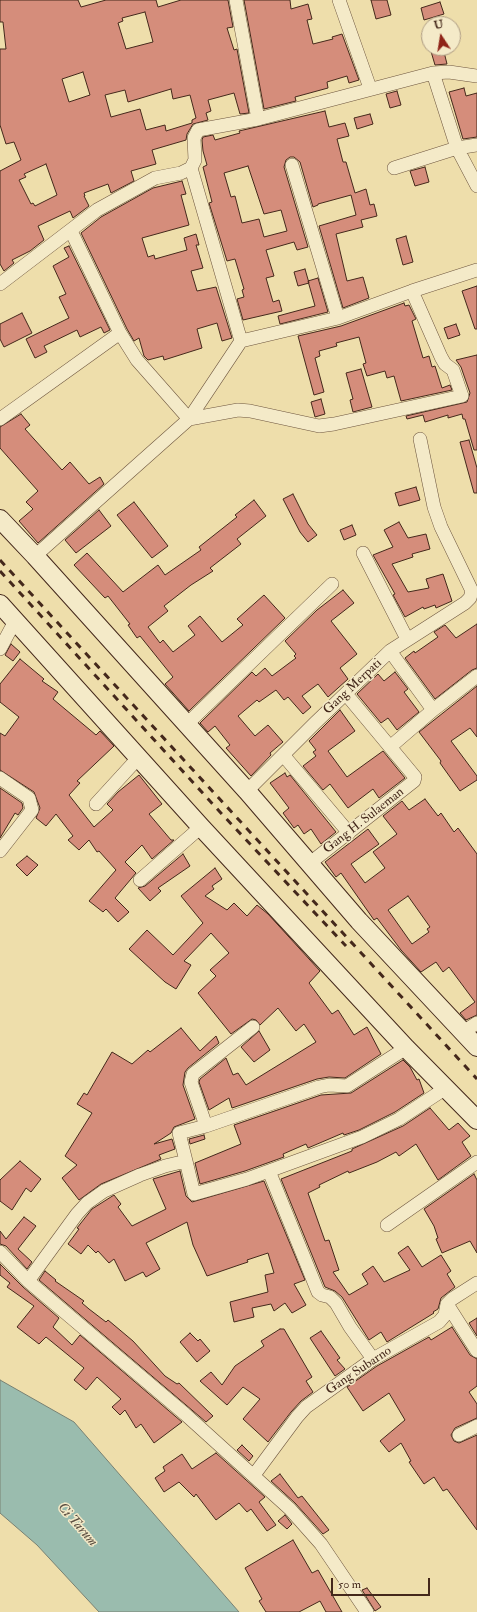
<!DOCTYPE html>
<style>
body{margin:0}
#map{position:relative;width:477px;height:1612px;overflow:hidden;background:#eedeab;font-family:"IM FELL Double Pica",serif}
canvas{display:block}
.north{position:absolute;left:421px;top:16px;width:40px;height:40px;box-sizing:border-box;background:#f4eac8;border:1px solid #ae9c83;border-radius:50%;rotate:348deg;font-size:11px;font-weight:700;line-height:16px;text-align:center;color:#44281b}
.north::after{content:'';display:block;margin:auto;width:14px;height:18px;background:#8f2418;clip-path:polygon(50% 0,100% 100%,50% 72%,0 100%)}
.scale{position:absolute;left:331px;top:1578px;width:99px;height:18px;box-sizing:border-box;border:2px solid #44281b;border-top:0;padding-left:5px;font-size:12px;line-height:14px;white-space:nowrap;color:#44281b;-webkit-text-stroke:3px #f4eac8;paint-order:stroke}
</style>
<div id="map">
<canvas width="477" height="1612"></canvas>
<div class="north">U</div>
<div class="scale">50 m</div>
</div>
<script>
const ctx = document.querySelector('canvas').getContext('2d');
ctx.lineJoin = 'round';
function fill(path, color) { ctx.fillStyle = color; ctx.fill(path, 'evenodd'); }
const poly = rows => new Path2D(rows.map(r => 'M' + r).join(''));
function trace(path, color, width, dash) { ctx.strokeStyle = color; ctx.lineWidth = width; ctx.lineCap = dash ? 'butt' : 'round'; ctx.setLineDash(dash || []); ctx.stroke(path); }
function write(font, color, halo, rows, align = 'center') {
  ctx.font = font + ' "IM FELL Double Pica",serif'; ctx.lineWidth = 3; ctx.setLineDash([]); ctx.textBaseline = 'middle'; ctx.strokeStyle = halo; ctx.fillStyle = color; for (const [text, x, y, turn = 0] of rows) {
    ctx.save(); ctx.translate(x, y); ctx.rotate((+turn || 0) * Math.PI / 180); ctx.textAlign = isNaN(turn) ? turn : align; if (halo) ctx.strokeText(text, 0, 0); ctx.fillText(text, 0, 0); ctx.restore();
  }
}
const water = poly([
 [0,1380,74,1422,239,1612,99,1612,37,1545,0,1513,0,1380]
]);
const building = poly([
 [0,0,78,0,81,7,106,0,156,0,158,7,181,0,228,0,233,27,227,28,234,50,237,49,249,113,240,114,234,93,208,100,211,111,206,113,208,120,193,124,187,134,186,140,152,150,156,164,131,171,134,181,111,193,108,184,84,193,85,196,84,196,89,206,73,218,70,211,38,226,44,240,30,251,12,260,14,263,4,271,0,264,0,171,21,160,14,142,6,144,0,125,0,49,6,49,3,22,0,22,0,0],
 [145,12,153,42,126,49,118,23,123,21,122,18,145,12],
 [83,72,90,95,69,102,62,79,83,72],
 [171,89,173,99,190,95,196,118,192,120,192,123,166,131,165,125,146,130,140,109,111,117,105,95,125,90,128,102,171,89],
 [46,164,57,195,35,206,33,203,31,204,19,180,26,177,24,174,46,164],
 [244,0,290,0,291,9,308,4,312,19,307,20,313,44,333,39,332,37,342,34,359,80,349,83,347,76,327,82,328,88,295,97,296,101,264,109,244,0],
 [371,0,387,0,391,15,376,19,371,0],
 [440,2,444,14,424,20,421,8,440,2],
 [430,48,443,48,447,64,435,65,430,48],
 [464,88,466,96,477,93,477,137,463,139,449,92,464,88],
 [397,91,401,105,390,108,386,94,397,91],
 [325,111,329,127,345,123,349,136,337,139,343,162,346,162,355,193,366,189,370,205,374,204,377,216,361,220,363,227,336,234,347,281,363,277,369,298,343,308,319,226,356,215,351,195,318,204,318,205,313,207,300,162,294,157,290,157,286,160,284,167,308,247,297,250,294,242,266,250,274,276,266,278,273,302,279,300,282,311,243,320,237,299,244,297,242,290,244,289,235,259,227,261,209,203,212,202,203,167,207,165,203,151,202,140,203,137,213,135,215,140,240,133,239,131,325,111],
 [248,166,264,214,281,210,287,231,264,237,259,219,242,223,235,196,231,197,224,173,248,166],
 [370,114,373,124,357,129,354,118,370,114],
 [425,167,429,182,415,186,410,171,425,167],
 [182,181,186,194,181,195,189,225,142,238,148,257,154,255,155,259,187,250,184,238,196,234,199,245,196,245,203,268,191,271,197,291,216,287,232,338,222,341,217,323,197,329,202,348,164,360,163,356,148,360,144,356,139,338,134,341,127,329,81,233,101,217,153,188,182,181],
 [406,236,413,262,403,265,396,239,406,236],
 [69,246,110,330,104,333,101,327,80,337,77,330,44,346,47,352,35,358,26,339,69,318,59,297,66,294,53,266,69,257,64,248,69,246],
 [305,269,309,283,298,286,294,272,305,269],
 [318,278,328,312,280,324,278,316,315,306,308,281,318,278],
 [477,286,477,329,475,329,462,291,477,286],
 [404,303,405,306,409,305,416,319,412,321,423,358,429,356,432,367,435,366,442,388,450,385,452,390,401,401,394,376,387,378,385,371,367,376,363,364,366,363,359,337,336,343,337,346,319,351,320,356,315,358,324,392,314,395,298,336,341,326,404,303],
 [22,313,32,333,4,347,0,339,0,324,22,313],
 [456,324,460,335,448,339,444,328,456,324],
 [477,355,477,450,474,450,465,419,463,419,462,414,448,418,448,415,425,422,423,415,407,419,406,416,467,402,470,393,461,367,456,360,477,355],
 [361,369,372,407,353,412,350,400,353,399,346,373,361,369],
 [321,399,325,414,315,417,311,402,321,399],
 [21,414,30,425,25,429,62,470,70,462,89,484,100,477,104,484,38,543,19,521,33,509,26,502,38,491,0,448,0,427,21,414],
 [469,440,477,468,477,493,474,493,460,442,469,440],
 [416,487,420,500,399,506,395,493,416,487],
 [293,494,308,524,317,535,308,542,300,532,283,499,293,494],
 [254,500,266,516,237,539,241,544,210,568,213,571,191,585,164,606,168,611,148,627,160,643,163,640,173,652,195,635,188,626,200,616,222,642,243,625,237,619,264,595,285,618,189,711,165,684,173,677,140,636,137,638,128,625,130,624,108,596,105,598,74,565,87,553,123,592,158,565,165,575,201,550,199,547,237,517,235,515,254,500],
 [134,502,168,546,152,558,117,515,134,502],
 [99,510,111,526,76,553,65,540,99,510],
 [399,522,408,538,426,534,430,549,412,554,413,557,392,564,408,592,429,588,426,579,443,574,452,601,436,608,435,605,424,609,423,607,405,617,393,595,395,594,373,555,393,547,384,530,399,522],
 [352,525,356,535,344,540,340,530,352,525],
 [343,590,354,603,331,621,357,654,340,668,348,679,328,697,318,684,302,696,311,707,303,714,288,697,284,700,276,690,259,702,257,700,238,716,255,736,268,725,283,742,270,753,271,755,251,776,226,748,230,745,215,726,208,732,200,723,252,672,256,676,265,668,272,676,296,658,294,656,296,654,285,641,317,610,343,590],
 [477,624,477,668,472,670,435,699,405,658,414,651,415,653,438,637,434,632,445,625,456,638,477,624],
 [11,644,20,652,13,661,5,655,11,644],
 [20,659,44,679,42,681,58,692,53,699,96,735,100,731,114,746,77,781,80,783,69,795,94,827,113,810,107,804,118,792,139,775,162,804,149,814,171,840,174,840,152,859,142,845,125,862,136,873,115,898,129,912,118,922,106,909,103,912,89,901,116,870,99,851,97,852,89,840,79,850,68,840,73,836,56,814,46,826,36,818,40,808,34,792,0,770,0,733,5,736,19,717,0,702,0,684,20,659],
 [395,672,408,689,404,692,419,712,397,730,388,718,381,723,357,694,378,674,384,681,395,672],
 [477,686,477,737,470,728,451,741,477,776,477,780,460,791,440,763,441,761,419,732,477,686],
 [340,710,355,731,328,751,347,777,383,751,405,778,379,798,373,789,348,808,330,784,323,790,303,766,316,756,313,752,316,750,309,741,340,710],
 [285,773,287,777,290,775,336,832,321,844,311,829,304,834,298,825,294,828,283,813,289,808,270,783,285,773],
 [0,788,22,803,23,808,18,815,15,813,0,838,0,788],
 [425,799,438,816,441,813,454,832,458,828,477,854,477,1015,466,1020,460,1013,475,1002,449,967,443,972,436,962,421,972,401,950,377,918,374,920,341,873,336,877,325,862,368,829,379,844,351,864,365,883,385,868,373,852,397,834,383,816,402,801,409,810,425,799],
 [408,896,430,927,427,929,429,932,412,944,388,910,408,896],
 [183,854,190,866,158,888,161,891,150,901,138,888,145,886,183,854],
 [27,856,38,865,27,876,16,865,27,856],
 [215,868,222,879,212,886,214,889,205,896,227,910,234,903,247,916,257,905,268,914,320,971,309,983,332,1014,338,1010,354,1035,367,1027,381,1054,345,1078,329,1077,317,1079,232,1108,229,1098,209,1110,199,1082,200,1079,226,1058,233,1075,238,1073,246,1085,316,1042,304,1024,296,1031,278,1008,260,1025,256,1020,252,1019,231,1034,198,993,216,976,210,970,229,953,211,933,184,961,191,965,176,989,165,982,129,949,147,930,173,955,203,923,181,896,215,868],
 [181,1028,200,1051,216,1036,219,1043,188,1068,185,1072,183,1085,195,1119,174,1127,171,1133,154,1144,172,1139,175,1149,159,1155,161,1159,101,1184,79,1200,62,1178,77,1165,65,1156,92,1113,77,1104,84,1093,87,1095,112,1052,132,1064,148,1050,150,1052,181,1028],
 [259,1031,270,1050,254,1062,241,1047,259,1031],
 [403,1060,410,1067,417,1080,419,1079,424,1093,395,1112,359,1130,344,1135,343,1133,308,1148,306,1144,283,1154,284,1157,245,1171,200,1184,195,1163,241,1144,234,1125,321,1095,351,1093,403,1060],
 [430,1108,449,1130,458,1123,470,1136,462,1142,471,1156,438,1180,416,1144,399,1156,396,1152,377,1162,349,1173,348,1171,319,1185,320,1187,308,1193,325,1241,329,1240,339,1270,333,1272,349,1295,368,1284,362,1274,373,1266,384,1282,410,1270,398,1253,408,1246,422,1267,441,1255,451,1271,447,1274,455,1287,441,1298,438,1309,433,1312,434,1313,387,1342,381,1332,369,1340,342,1297,335,1291,325,1287,281,1179,352,1151,352,1149,403,1126,430,1108],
 [204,1135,205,1139,190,1144,189,1139,204,1135],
 [20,1161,41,1179,31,1192,26,1188,12,1210,0,1201,0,1180,20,1161],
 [180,1171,186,1196,192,1202,264,1181,305,1280,294,1284,306,1305,292,1313,285,1303,274,1311,271,1304,252,1308,254,1317,234,1322,230,1302,268,1292,265,1275,274,1273,268,1253,247,1260,248,1262,239,1265,207,1276,193,1245,187,1222,146,1243,160,1269,146,1277,143,1272,125,1281,114,1259,109,1263,98,1251,96,1253,88,1245,81,1254,68,1244,79,1229,77,1228,92,1209,114,1195,121,1204,118,1207,132,1226,166,1209,153,1179,180,1171],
 [474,1174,477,1180,477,1253,470,1241,442,1253,436,1239,438,1238,434,1226,424,1209,474,1174],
 [24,1217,36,1226,18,1249,32,1262,27,1269,6,1246,0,1244,0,1231,6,1239,24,1217],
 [0,1264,23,1287,59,1318,53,1327,72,1345,80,1335,182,1422,154,1443,141,1424,136,1428,125,1410,120,1415,112,1407,121,1399,97,1377,86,1390,74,1380,84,1368,46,1337,39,1344,17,1327,34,1306,7,1287,10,1283,0,1275,0,1264],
 [45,1271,56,1280,55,1281,84,1301,82,1303,89,1309,106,1322,108,1320,133,1341,165,1376,177,1384,179,1383,213,1416,206,1422,39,1280,45,1271],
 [477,1318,477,1336,469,1323,477,1318],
 [452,1327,470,1355,477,1359,477,1386,469,1392,477,1404,477,1418,455,1428,451,1435,454,1441,459,1443,477,1435,477,1530,447,1489,443,1491,434,1477,424,1484,409,1462,411,1461,401,1443,389,1452,380,1441,405,1420,389,1393,363,1411,347,1387,377,1366,429,1337,431,1340,452,1327],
 [280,1329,284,1329,312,1377,306,1381,313,1392,301,1401,291,1412,268,1442,243,1419,260,1399,243,1387,227,1405,200,1381,211,1372,222,1385,235,1366,264,1346,261,1341,280,1329],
 [321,1331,340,1358,337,1360,345,1369,335,1376,310,1338,321,1331],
 [190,1333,198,1341,200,1339,210,1351,197,1362,180,1342,190,1333],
 [242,1445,253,1456,249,1461,237,1450,242,1445],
 [216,1453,265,1497,259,1502,276,1525,267,1531,251,1509,247,1512,239,1503,216,1520,196,1494,194,1497,179,1482,164,1492,155,1478,165,1471,163,1467,182,1454,192,1469,216,1453],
 [280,1474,298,1498,302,1496,329,1530,323,1534,295,1503,271,1481,280,1474],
 [285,1515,292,1524,287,1529,278,1521,285,1515],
 [293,1540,312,1573,318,1570,342,1612,326,1612,320,1601,299,1612,266,1612,259,1601,262,1599,245,1568,293,1540],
 [367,1588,381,1607,375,1611,362,1590,367,1588]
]);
const minor = poly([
 [236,0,258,119],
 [339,0,370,88],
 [433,73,457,148,477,186],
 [292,165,338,318],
 [191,168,241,341],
 [394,168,457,148,477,145],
 [0,284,97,210,155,178,181,173,191,168,195,160,194,138,198,130,258,119,433,73,449,72,477,76],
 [120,333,137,360,189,419,238,410,250,411,319,426,334,424,462,396,453,370,445,364,441,357,412,291],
 [0,419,120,333,71,231],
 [363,553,407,639],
 [35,556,189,419,241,341,338,318,412,291,477,270],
 [0,649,15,621],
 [390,651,433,710],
 [186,725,332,584],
 [390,747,433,710,477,676],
 [284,756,349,833],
 [0,778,29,798,32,810,0,851],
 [247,791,315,723,390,651,465,603,470,598,472,591,441,527,434,507,420,439],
 [96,804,139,757],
 [310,863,414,781,415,777,346,694],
 [140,880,201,827],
 [463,1032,477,1023],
 [206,1126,193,1088,191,1082,193,1074,253,1027],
 [186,1161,194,1194,247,1179,362,1137,399,1119,446,1088],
 [269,1171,318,1292,322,1295,330,1297,336,1303,350,1327,373,1359],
 [387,1225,477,1162],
 [0,1252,28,1281,185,1414,290,1509,321,1544,367,1612],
 [28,1281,77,1214,87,1203,104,1191,140,1175,165,1166,186,1161,179,1133,206,1126,319,1087,329,1085,347,1086,406,1048],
 [447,1304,477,1351],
 [459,1435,477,1426],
 [254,1475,297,1417,306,1407,373,1359,439,1322,445,1315,447,1304,452,1299,477,1283]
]);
const secondary = poly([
 [0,519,35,556,247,791,359,921,477,1047],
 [0,604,201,827,406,1048,477,1120]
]);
const rail = poly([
 [0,560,477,1079],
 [0,571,220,812,346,946]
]);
const streetNames = [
 ["Gang Merpati",353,687,-43],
 ["Gang H. Sulaeman",364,821,-38],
 ["Gang Subarno",359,1371,-34]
];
const waterNames = [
 ["Ci Tarum",77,1525,49]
];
fill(water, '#9abcae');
trace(water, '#788173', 1);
fill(building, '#d58d7b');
trace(building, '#44281b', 1);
trace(minor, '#6e563f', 14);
trace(secondary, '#44281b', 20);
trace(minor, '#f4eac8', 13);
trace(secondary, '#f4eac8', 18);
trace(rail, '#44281b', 3, [7, 7]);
write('13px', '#44281b', '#f4eac8', streetNames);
write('italic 14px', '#5a4d40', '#f4eac8', waterNames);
</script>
